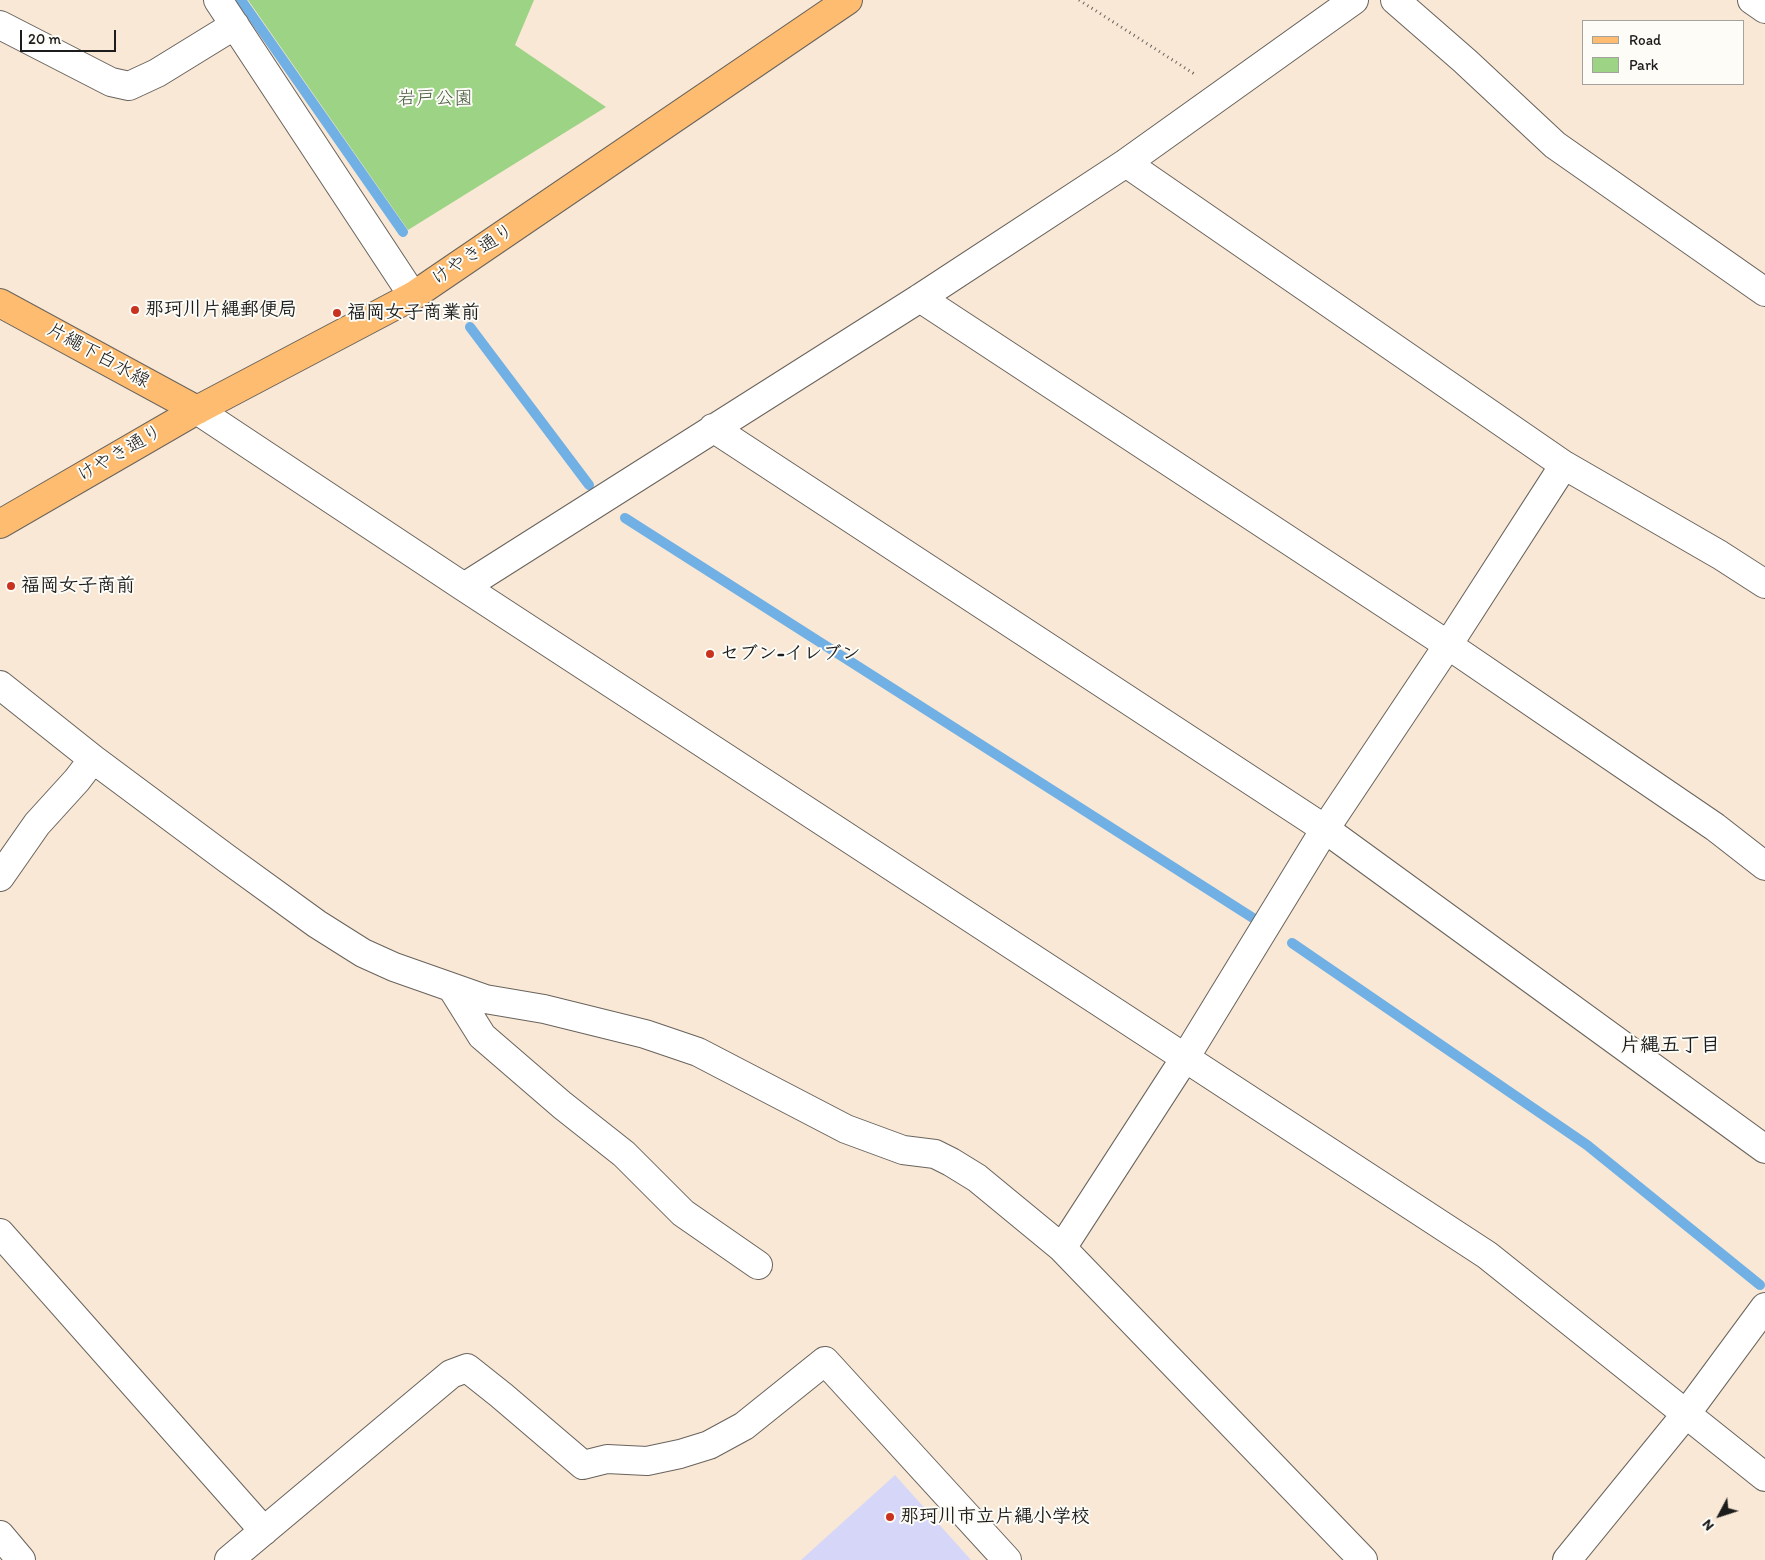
<!DOCTYPE html>
<meta charset="utf-8">
<style>
body{margin:0}
#map{position:relative;width:1765px;height:1560px;overflow:hidden;background:#f8e8d5;font-family:Itim,sans-serif}
canvas{display:block}
.legend{position:absolute;left:1582px;top:20px;width:162px;height:65px;box-sizing:border-box;background:#fdfcf7;border:1px solid #a3a29f;margin:0;padding:6px 9px;list-style:none;font-size:15px;color:#1c1c1c}
.legend li{display:flex;align-items:center;gap:10px;height:25px}
.legend b{width:25px;border:1px solid #a3a29f}
.north{position:absolute;left:1695px;top:1490px;width:50px;height:50px;-webkit-text-stroke:4px #fdfcf7;paint-order:stroke;rotate:230deg;font-size:14px;font-weight:700;line-height:20px;text-align:center;color:#1c1c1c}
.north::after{content:'';display:block;margin:auto;width:18px;height:22px;background:#1c1c1c;clip-path:polygon(50% 0,100% 100%,50% 72%,0 100%)}
.scale{position:absolute;left:20px;top:30px;width:96px;height:22px;box-sizing:border-box;border:2px solid #1c1c1c;border-top:0;padding-left:6px;font-size:15px;line-height:18px;white-space:nowrap;color:#1c1c1c;-webkit-text-stroke:4px #fdfcf7;paint-order:stroke}
</style>
<div id="map">
<canvas width="1765" height="1560"></canvas>
<ul class="legend">
<li><b style="height:6px;background:#febc70"></b>Road</li>
<li><b style="height:14px;background:#9dd384"></b>Park</li>
</ul>
<div class="north">N</div>
<div class="scale">20 m</div>
</div>
<script>
const ctx = document.querySelector('canvas').getContext('2d');
ctx.lineJoin = 'round';
function fill(path, color) { ctx.fillStyle = color; ctx.fill(path, 'evenodd'); }
const poly = rows => new Path2D(rows.map(r => 'M' + r).join(''));
function trace(path, color, width, dash) { ctx.strokeStyle = color; ctx.lineWidth = width; ctx.lineCap = dash ? 'butt' : 'round'; ctx.setLineDash(dash || []); ctx.stroke(path); }
function write(font, color, halo, rows, align = 'center') {
  ctx.font = font + ' Itim,"Klee One",sans-serif'; ctx.lineWidth = 4; ctx.setLineDash([]); ctx.textBaseline = 'middle'; ctx.strokeStyle = halo; ctx.fillStyle = color; for (const [text, x, y, turn = 0] of rows) {
    ctx.save(); ctx.translate(x, y); ctx.rotate((+turn || 0) * Math.PI / 180); ctx.textAlign = isNaN(turn) ? turn : align; if (halo) ctx.strokeText(text, 0, 0); ctx.fillText(text, 0, 0); ctx.restore();
  }
}
const built = poly([
 [895,1475,971,1560,801,1560]
]);
const green = poly([
 [248,0,534,0,515,45,606,107,408,230]
]);
const stream = poly([
 [241,0,403,232],
 [470,327,589,485],
 [625,518,1253,918],
 [1292,943,1587,1145,1760,1285]
]);
const path = poly([
 [1079,0,1196,75]
]);
const minor = poly([
 [218,0,413,296],
 [1395,0,1465,61,1555,145,1765,292],
 [1752,0,1765,9],
 [0,25,111,82,129,86,157,73,235,25],
 [1126,163,1564,465,1720,555,1765,584],
 [920,298,1448,645,1715,827,1765,866],
 [197,410,464,587,1487,1255,1765,1477],
 [713,428,1325,829,1765,1149],
 [464,587,920,298,1126,163,1354,0],
 [0,685,93,759,226,858,317,924,363,953,394,967,485,999,544,1009,645,1034,698,1052,846,1129,903,1150,935,1154,951,1162,977,1178,1062,1248,1363,1560],
 [0,877,37,824,77,780,93,759],
 [452,988,482,1036,562,1105,624,1154,683,1213,758,1265],
 [0,1233,264,1531],
 [1062,1248,1185,1058,1325,829,1448,645,1564,465],
 [0,1535,21,1560],
 [229,1560,451,1374,467,1368,501,1395,583,1465,607,1459,647,1461,680,1454,709,1445,744,1426,825,1361,1007,1560],
 [1567,1560,1686,1414,1765,1307]
]);
const major = poly([
 [0,303,197,410]
]);
const highway = poly([
 [0,524,197,410,413,296,848,0]
]);
const markers = [
 [135,310,5,"#c8321e"],
 [337,313,5,"#c8321e"],
 [11,586,5,"#c8321e"],
 [710,654,5,"#c8321e"],
 [890,1517,5,"#c8321e"]
];
const parkNames = [
 ["岩戸公園",435,99]
];
const streetNames = [
 ["けやき通り",473,255,-34],
 ["片繩下白水線",98,356,29],
 ["けやき通り",120,454,-30]
];
const poiNames = [
 ["那珂川片縄郵便局",145,310],
 ["福岡女子商業前",347,313],
 ["福岡女子商前",21,586],
 ["セブン-イレブン",720,654],
 ["那珂川市立片縄小学校",900,1517]
];
const neighbourhoodNames = [
 ["片縄五丁目",1670,1046]
];
fill(built, '#d6d7f8');
fill(green, '#9dd384');
trace(stream, '#71b0e4', 10);
trace(minor, '#69635d', 30);
trace(major, '#69635d', 30);
trace(highway, '#69635d', 30);
trace(path, '#69635d', 3, [1, 4]);
trace(minor, '#fff', 28);
trace(major, '#febc70', 28);
trace(highway, '#febc70', 28);
for (const [x, y, r, color] of markers) { const dot = new Path2D(); dot.arc(x, y, r, 0, 2 * Math.PI); ctx.fillStyle = color; ctx.fill(dot); trace(dot, '#fdfcf7', 2); }
write('19px', '#495c40', '#fdfcf7', parkNames);
write('19px', '#1c1c1c', '#fdfcf7', streetNames);
write('bold 19px', '#1c1c1c', '#fdfcf7', poiNames, 'left');
write('bold 20px', '#1c1c1c', '#fdfcf7', neighbourhoodNames);
</script>
